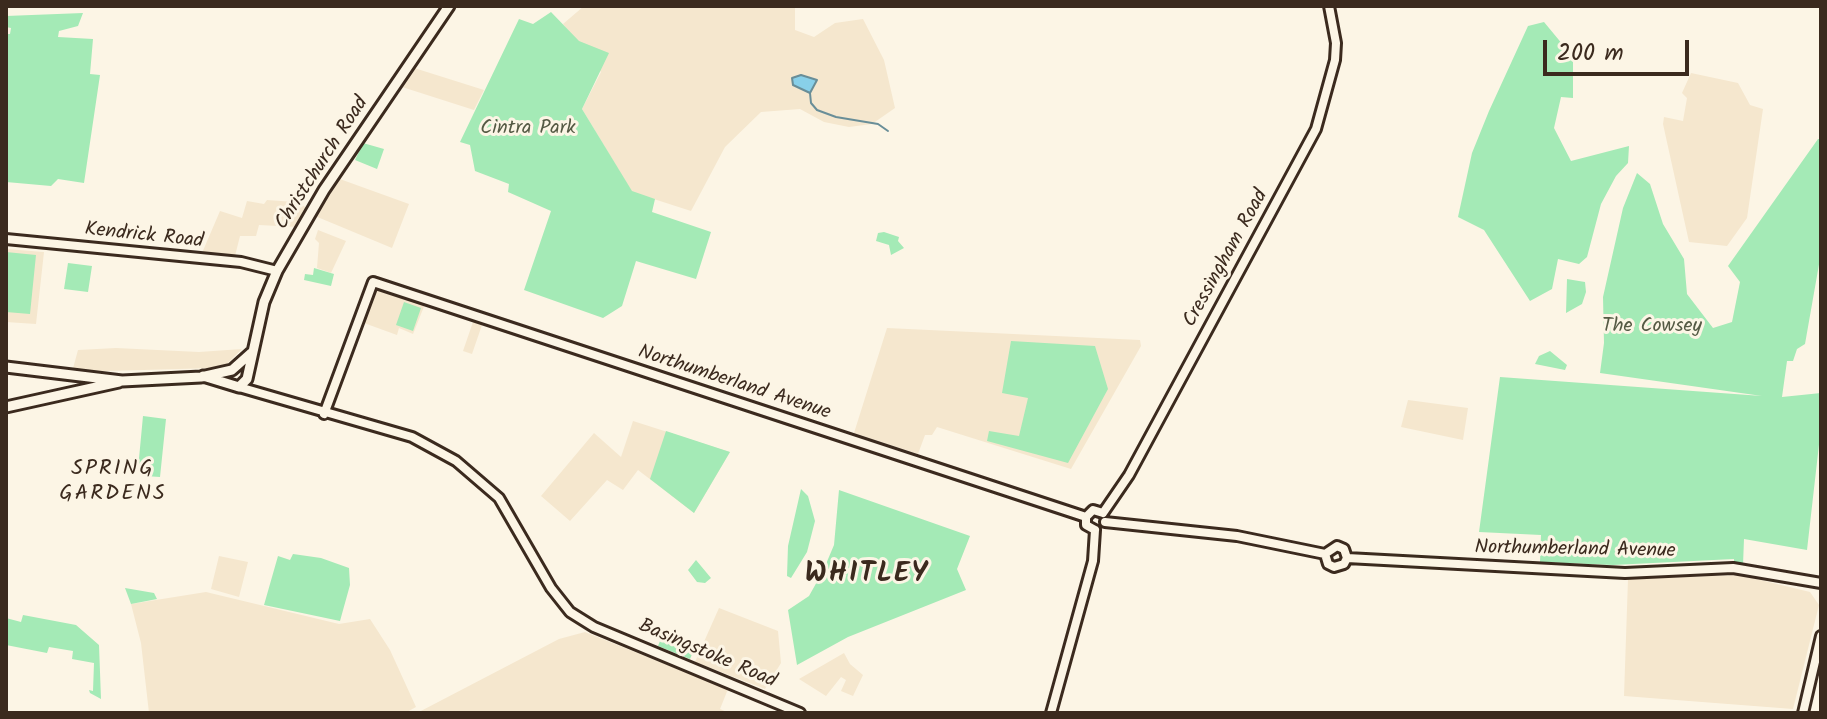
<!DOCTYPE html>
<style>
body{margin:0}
#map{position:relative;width:1827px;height:719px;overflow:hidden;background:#fcf5e5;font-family:Kalam,sans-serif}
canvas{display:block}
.frame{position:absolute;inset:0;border:8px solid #3b2a1e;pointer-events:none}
.scale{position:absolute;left:1543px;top:40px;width:146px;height:36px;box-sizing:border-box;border:4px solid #3b2a1e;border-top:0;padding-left:10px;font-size:24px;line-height:28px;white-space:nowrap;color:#3b2a1e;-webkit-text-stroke:6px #fcf5e5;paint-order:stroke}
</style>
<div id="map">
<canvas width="1827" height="719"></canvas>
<div class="frame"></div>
<div class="scale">200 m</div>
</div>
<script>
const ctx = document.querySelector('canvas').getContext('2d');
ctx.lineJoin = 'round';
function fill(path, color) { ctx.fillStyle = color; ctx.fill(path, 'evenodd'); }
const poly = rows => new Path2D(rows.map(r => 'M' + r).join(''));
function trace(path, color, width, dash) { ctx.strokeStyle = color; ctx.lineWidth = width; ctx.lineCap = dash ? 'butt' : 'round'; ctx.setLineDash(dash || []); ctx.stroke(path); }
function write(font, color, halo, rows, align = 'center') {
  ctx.font = font + ' Kalam,sans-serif'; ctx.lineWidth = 6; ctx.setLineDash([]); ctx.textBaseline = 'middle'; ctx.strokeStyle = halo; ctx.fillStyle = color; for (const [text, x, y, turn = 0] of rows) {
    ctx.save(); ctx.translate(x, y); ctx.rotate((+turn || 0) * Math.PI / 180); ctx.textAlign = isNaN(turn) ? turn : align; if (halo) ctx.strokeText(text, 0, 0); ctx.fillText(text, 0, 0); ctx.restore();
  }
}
const built = poly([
 [584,6,795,6,795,30,814,37,835,23,863,19,884,60,895,108,872,124,849,127,824,122,800,109,761,112,725,147,691,211,632,192,582,109,601,72,563,24],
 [411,67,484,90,474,110,399,86],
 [1691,73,1738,83,1750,105,1763,109,1747,218,1727,246,1689,242,1663,124,1664,117,1683,121,1687,98,1682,93],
 [337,178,409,204,392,248,315,216],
 [267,200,295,202,308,208,297,227,259,225,256,236,240,236,235,256,202,253,220,211,242,218,247,201,264,204],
 [318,230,346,241,331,273,317,268,319,243,315,239],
 [6,249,44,252,36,324,6,322],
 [377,289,425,304,413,334,399,328,397,335,364,323],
 [474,319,483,322,472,354,463,351],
 [887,328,1140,340,1141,346,1071,469,937,427,932,435,925,435,918,454,854,433],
 [116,348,199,352,242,349,226,365,214,368,72,372,78,350],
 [1408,400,1468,408,1463,440,1401,427],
 [633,421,730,452,694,513,638,470,623,490,607,480,570,521,541,496,594,433,621,457],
 [219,556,248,562,239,597,211,589],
 [1740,575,1810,592,1819,605,1793,709,1624,696,1628,579],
 [206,592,339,624,370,619,390,650,416,707,405,713,149,713,141,643,131,604],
 [719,608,778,631,781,663,765,689,695,662],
 [585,632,728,689,720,709,729,713,417,713,559,639],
 [844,653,850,664,863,675,853,696,841,691,846,680,841,677,826,696,799,679]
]);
const green = poly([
 [551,12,579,41,609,53,582,109,632,191,655,199,652,212,711,232,696,279,636,261,622,306,603,318,524,290,551,211,508,192,509,184,475,171,470,145,460,142,519,19,533,24],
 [83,13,78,26,59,31,58,37,93,39,90,74,100,75,84,183,58,179,51,186,6,182,6,34,10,34,11,28,6,27,6,16],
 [1544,22,1573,57,1573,98,1561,97,1554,128,1571,161,1629,146,1628,163,1616,176,1601,204,1587,257,1579,264,1558,259,1552,289,1530,301,1484,230,1458,217,1472,153,1489,111,1528,26],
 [1818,139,1821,139,1821,253,1805,344,1797,349,1793,361,1787,361,1782,397,1821,393,1821,427,1807,550,1744,539,1743,565,1734,564,1734,559,1613,565,1540,562,1541,535,1479,532,1500,377,1762,396,1600,373,1604,343,1603,297,1623,208,1637,173,1650,184,1663,224,1684,259,1687,294,1713,328,1732,322,1740,282,1728,266],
 [363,143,384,149,377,169,355,160],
 [884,232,899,237,898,241,904,248,891,255,889,245,876,241,878,233],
 [6,252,36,255,30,314,6,312],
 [68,263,92,266,88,292,64,289],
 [314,268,334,274,331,286,304,280,305,274,313,275],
 [1567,279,1585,282,1586,292,1582,304,1566,313],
 [404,302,421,308,413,331,396,325],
 [1011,341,1095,346,1108,389,1068,463,987,441,989,431,1019,436,1028,398,1002,393],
 [1550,351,1567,365,1565,370,1535,364,1539,356],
 [143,416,166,419,160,477,145,476,138,469],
 [666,431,730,452,694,513,650,479],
 [801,489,808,496,815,521,807,552,791,578,787,576,788,546],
 [839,490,970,536,957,569,966,590,848,637,797,665,788,610,809,596,823,571,834,545],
 [293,554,321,558,349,568,350,585,340,621,264,605,278,556,290,560],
 [696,560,711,578,705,583,697,582,688,570],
 [125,588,154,593,157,599,131,604],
 [23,615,76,625,99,645,101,699,90,693,89,690,93,691,94,663,72,659,73,651,49,647,47,653,6,645,6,618,21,622],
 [662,636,693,652,690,659,658,646]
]);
const water = poly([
 [801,75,817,80,810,93,793,85,792,78,801,75]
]);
const stream = poly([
 [810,93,811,103,817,110,836,117,878,124,888,131]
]);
const secondary = poly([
 [6,239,241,262,277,271],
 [239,387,412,437,456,461,499,498,551,588,570,612,594,627,800,713],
 [324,414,373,282,1086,517],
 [1103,513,1129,475,1316,129,1335,60,1336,43,1329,6],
 [1105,522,1237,536,1325,554],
 [1095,530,1086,525,1086,517,1093,510,1103,513],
 [1325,554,1328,564,1334,567,1344,564,1347,558],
 [1325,554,1337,546,1344,549,1347,558],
 [1347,558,1625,573,1733,568,1821,583],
 [1051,713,1093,561,1095,530],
 [1803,713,1821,636]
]);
const primary = poly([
 [6,367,122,381,201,377,232,370,251,353],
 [203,376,239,387,247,379,264,302,277,271,324,190,449,6],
 [6,407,119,382]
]);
const parkNames = [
 ["Cintra Park",528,130],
 ["The Cowsey",1652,328]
];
const streetNames = [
 ["Christchurch Road",323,164,-57],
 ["Kendrick Road",144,237,6],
 ["Cressingham Road",1227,259,-61],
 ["Northumberland Avenue",734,384,18],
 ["Northumberland Avenue",1575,551,1],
 ["Basingstoke Road",707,655,23]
];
const neighbourhoodNames = [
 ["SPRING",113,470],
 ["GARDENS",113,495]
];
const districtNames = [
 ["WHITLEY",867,576]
];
fill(built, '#f5e7ce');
fill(green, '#a4eab6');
fill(water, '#88d0e9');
trace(water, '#698e98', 2);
trace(stream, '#698e98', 2);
trace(secondary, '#3b2a1e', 14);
trace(primary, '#3b2a1e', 15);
trace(secondary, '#fcf5e5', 8);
trace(primary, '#fcf5e5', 9);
write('20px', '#555a44', '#fcf5e5', parkNames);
write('20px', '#3b2a1e', '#fcf5e5', streetNames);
ctx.letterSpacing = '2px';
write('22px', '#3b2a1e', '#fcf5e5', neighbourhoodNames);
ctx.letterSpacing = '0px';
ctx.letterSpacing = '2px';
write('bold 28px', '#3b2a1e', '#fcf5e5', districtNames);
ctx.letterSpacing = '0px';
</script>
